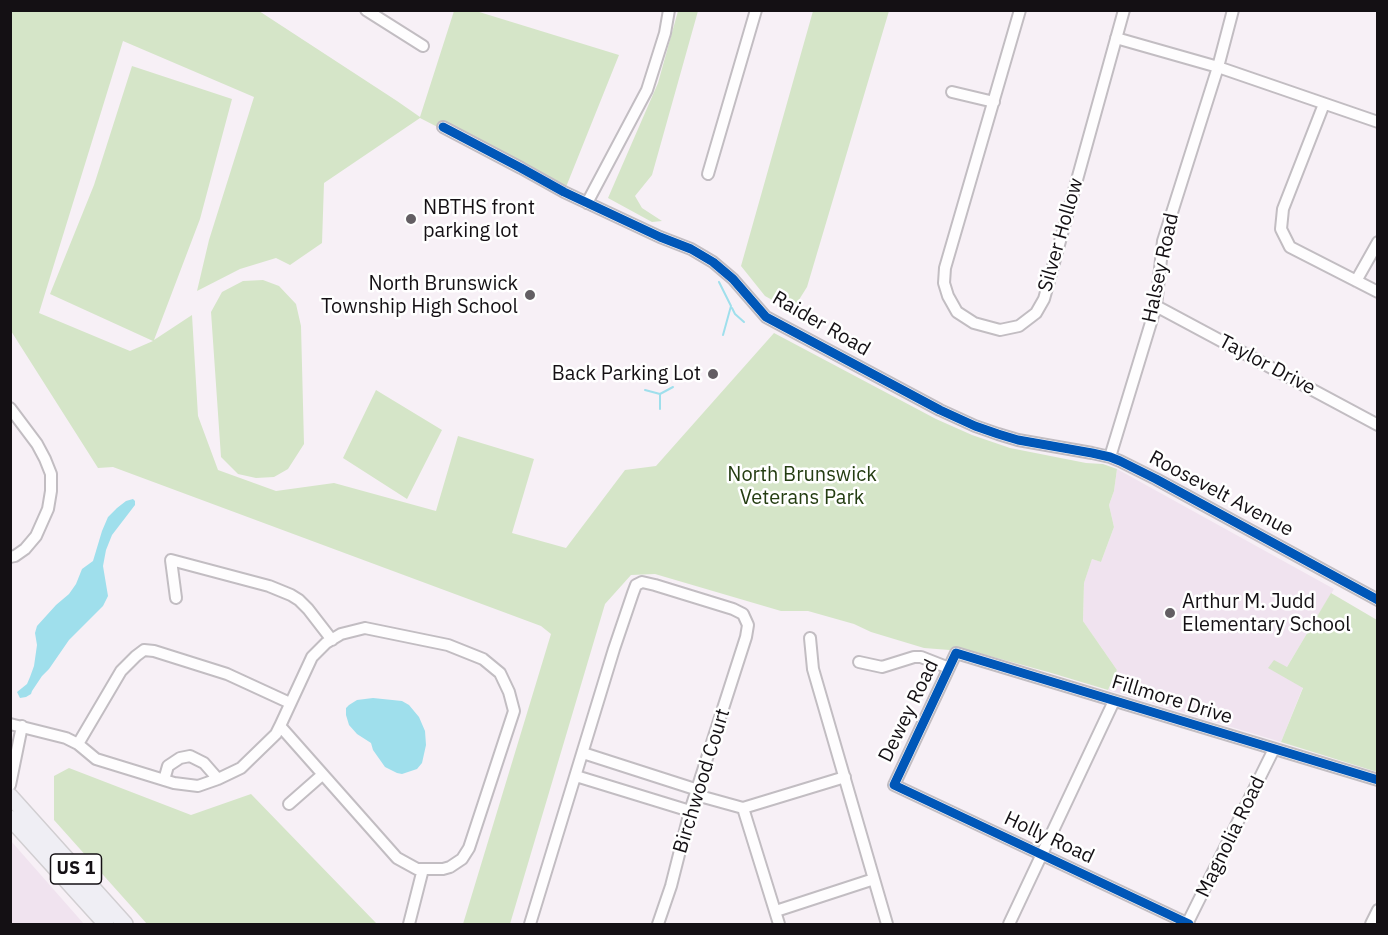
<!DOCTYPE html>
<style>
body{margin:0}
#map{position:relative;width:1388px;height:935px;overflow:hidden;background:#f7f0f6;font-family:"IBM Plex Sans",sans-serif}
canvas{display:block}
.frame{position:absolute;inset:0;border:12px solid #141014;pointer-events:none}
</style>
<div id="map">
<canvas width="1388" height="935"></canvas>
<div class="frame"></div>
</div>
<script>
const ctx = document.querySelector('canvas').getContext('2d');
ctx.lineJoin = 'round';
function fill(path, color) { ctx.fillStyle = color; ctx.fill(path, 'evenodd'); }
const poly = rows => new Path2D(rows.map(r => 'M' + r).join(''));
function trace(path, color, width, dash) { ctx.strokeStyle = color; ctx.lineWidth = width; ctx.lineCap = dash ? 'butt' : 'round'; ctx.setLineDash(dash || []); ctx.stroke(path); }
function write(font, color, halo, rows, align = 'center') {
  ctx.font = font + ' "IBM Plex Sans",sans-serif'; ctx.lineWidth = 5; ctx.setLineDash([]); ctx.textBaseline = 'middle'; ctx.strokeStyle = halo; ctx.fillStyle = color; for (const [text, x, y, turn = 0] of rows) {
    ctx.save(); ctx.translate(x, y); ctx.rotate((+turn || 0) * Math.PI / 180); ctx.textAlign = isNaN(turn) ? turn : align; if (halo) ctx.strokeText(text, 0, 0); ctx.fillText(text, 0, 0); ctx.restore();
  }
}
const built = poly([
 [1117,469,1334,589,1282,675,1303,687,1281,742,1108,690,1117,670,1083,621,1084,583,1092,559,1101,562,1114,527,1109,505,1114,491],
 [10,841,11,841,84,924,11,924]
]);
const green = poly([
 [11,11,259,11,397,101,420,117,454,11,476,11,619,55,564,192,420,118,324,183,322,243,290,265,276,258,240,269,197,291,209,240,254,97,123,41,39,313,130,351,153,341,50,294,94,185,132,66,232,99,200,219,154,340,192,315,198,416,218,470,276,491,334,483,436,511,458,436,534,459,512,533,566,548,625,470,656,466,774,333,936,419,972,435,1010,448,1086,463,1103,464,1117,469,1114,491,1109,505,1114,527,1101,562,1092,559,1084,583,1083,621,1117,670,1108,690,1048,672,975,652,924,648,871,632,854,624,808,611,781,611,655,574,631,575,605,604,510,924,463,924,551,634,541,626,113,467,98,468,11,331],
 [678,11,698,11,652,175,635,196,642,208,662,221,652,222,608,198,658,83],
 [813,11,889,11,807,287,792,311,765,296,741,266],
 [263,280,279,286,296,304,301,326,304,444,288,469,274,477,256,478,238,474,221,457,211,312,222,292,243,281],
 [376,390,442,430,407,499,343,458],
 [1331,593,1377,620,1377,772,1281,742,1303,688,1268,668,1274,660,1287,667],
 [69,768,191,815,251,794,377,924,147,924,54,820,54,776]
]);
const water = poly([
 [133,499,135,501,135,505,112,535,106,550,103,566,108,596,103,606,69,640,49,669,42,676,32,691,31,694,26,697,20,698,17,692,27,684,30,677,34,666,37,645,35,633,37,626,56,605,69,594,76,584,82,569,93,561,102,531,108,517,117,508,126,501],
 [373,698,402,701,409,705,419,717,425,731,426,745,422,763,417,769,402,774,397,773,385,767,373,750,371,743,357,734,349,725,346,715,346,708,349,705,357,700]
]);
const stream = poly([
 [719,282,731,306,723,335],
 [732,308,735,314,744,322],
 [645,390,660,394,673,387],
 [660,409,660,394]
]);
const minor = poly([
 [366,10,423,46],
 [1020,10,945,268,944,283,948,296,957,312,974,323,1000,330,1019,326,1036,313,1044,299,1124,10],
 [1116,38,1218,67,1378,122],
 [952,92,994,102],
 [1324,104,1283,209,1281,229,1290,247,1378,292],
 [443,127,521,168,564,192,660,237,691,249,713,262,733,279,766,317,940,410,975,426,998,434,1018,440,1092,453,1110,457,1120,461,1156,479,1378,600],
 [708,174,756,10],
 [587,203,647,90,665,33,669,10],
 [1356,281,1378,242],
 [1156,306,1378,425],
 [10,408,37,444,45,459,51,474,51,491,48,509,36,536,25,549,15,556,10,557],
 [1110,457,1156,306,1163,241,1218,67,1233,10],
 [176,598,171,560,269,586,291,595,299,600,308,609,332,640],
 [365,628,448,645,483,659,500,673,509,692,514,711,469,848,462,859,450,867,443,869,417,869,397,858,280,726,312,657,326,643,341,634,365,628],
 [810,638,813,669,887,924],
 [859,662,882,667,914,657,921,657,949,668],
 [10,724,66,738,78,744,96,759,174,783,198,786,218,779,241,768,276,734,280,726],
 [78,744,121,671,136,656,144,650,154,651,227,674,290,703],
 [583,753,698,790],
 [576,776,690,811],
 [164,780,168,766,180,758,190,756,204,763,218,779],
 [10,785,22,726],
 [696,795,743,808,779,924],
 [289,804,322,775],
 [743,808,845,777],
 [776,911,874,879],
 [409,924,423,869],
 [530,924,614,649,633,593,636,585,642,582,655,585,733,609,743,614,748,625,746,637,690,811,671,886,658,924],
 [1009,924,1114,701],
 [1187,924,1274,749],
 [1189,924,894,785,956,653,1378,780],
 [1371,924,1378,910]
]);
const highway = poly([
 [10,796,125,924],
 [10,818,106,924]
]);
const cycleway = poly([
 [443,127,521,168,564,192,660,237,691,249,713,262,733,279,766,317,940,410,975,426,998,434,1018,440,1092,453,1110,457,1120,461,1156,479,1378,600],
 [1189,924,894,785,956,653,1378,780]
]);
const markers = [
 [411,219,6,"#635e63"],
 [530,295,6,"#635e63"],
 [713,374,6,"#635e63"],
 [1170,613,6,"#635e63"]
];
const shields = [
 [76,869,51]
];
const shieldNames = [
 ["US 1",76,869]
];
const poiNames = [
 ["NBTHS front",423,208],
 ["parking lot",423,231],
 ["North Brunswick",518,284,"right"],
 ["Township High School",518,307,"right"],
 ["Back Parking Lot",701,374,"right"],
 ["Arthur M. Judd",1182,602],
 ["Elementary School",1182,625]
];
const streetNames = [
 ["Silver Hollow",1061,235,-74],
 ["Halsey Road",1161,268,-78],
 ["Raider Road",821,324,30],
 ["Taylor Drive",1267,365,28],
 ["Roosevelt Avenue",1221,494,28],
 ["Fillmore Drive",1172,700,17],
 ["Dewey Road",909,711,-64],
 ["Birchwood Court",702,781,-73],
 ["Magnolia Road",1231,837,-64],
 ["Holly Road",1049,838,25]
];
const parkNames = [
 ["North Brunswick",802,475],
 ["Veterans Park",802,498]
];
fill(built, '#f0e3ef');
fill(green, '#d5e5c8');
fill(water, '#9fdfec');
trace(stream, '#9fdfec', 2);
trace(minor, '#c2bdc2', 14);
trace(highway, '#d1ced1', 18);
trace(minor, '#fefdfe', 10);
trace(highway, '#efeef4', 15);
trace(cycleway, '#0057b8', 9);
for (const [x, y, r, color] of markers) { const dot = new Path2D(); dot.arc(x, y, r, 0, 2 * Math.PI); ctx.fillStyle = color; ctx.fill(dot); trace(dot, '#fff', 2); }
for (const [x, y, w] of shields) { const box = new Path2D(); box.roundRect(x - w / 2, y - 15, w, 30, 4.5); ctx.fillStyle = '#fff'; ctx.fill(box); trace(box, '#141014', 1.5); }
write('bold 18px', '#141014', null, shieldNames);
write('20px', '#141014', '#fff', poiNames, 'left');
write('20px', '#141014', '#fff', streetNames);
write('20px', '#243d12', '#fff', parkNames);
</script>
